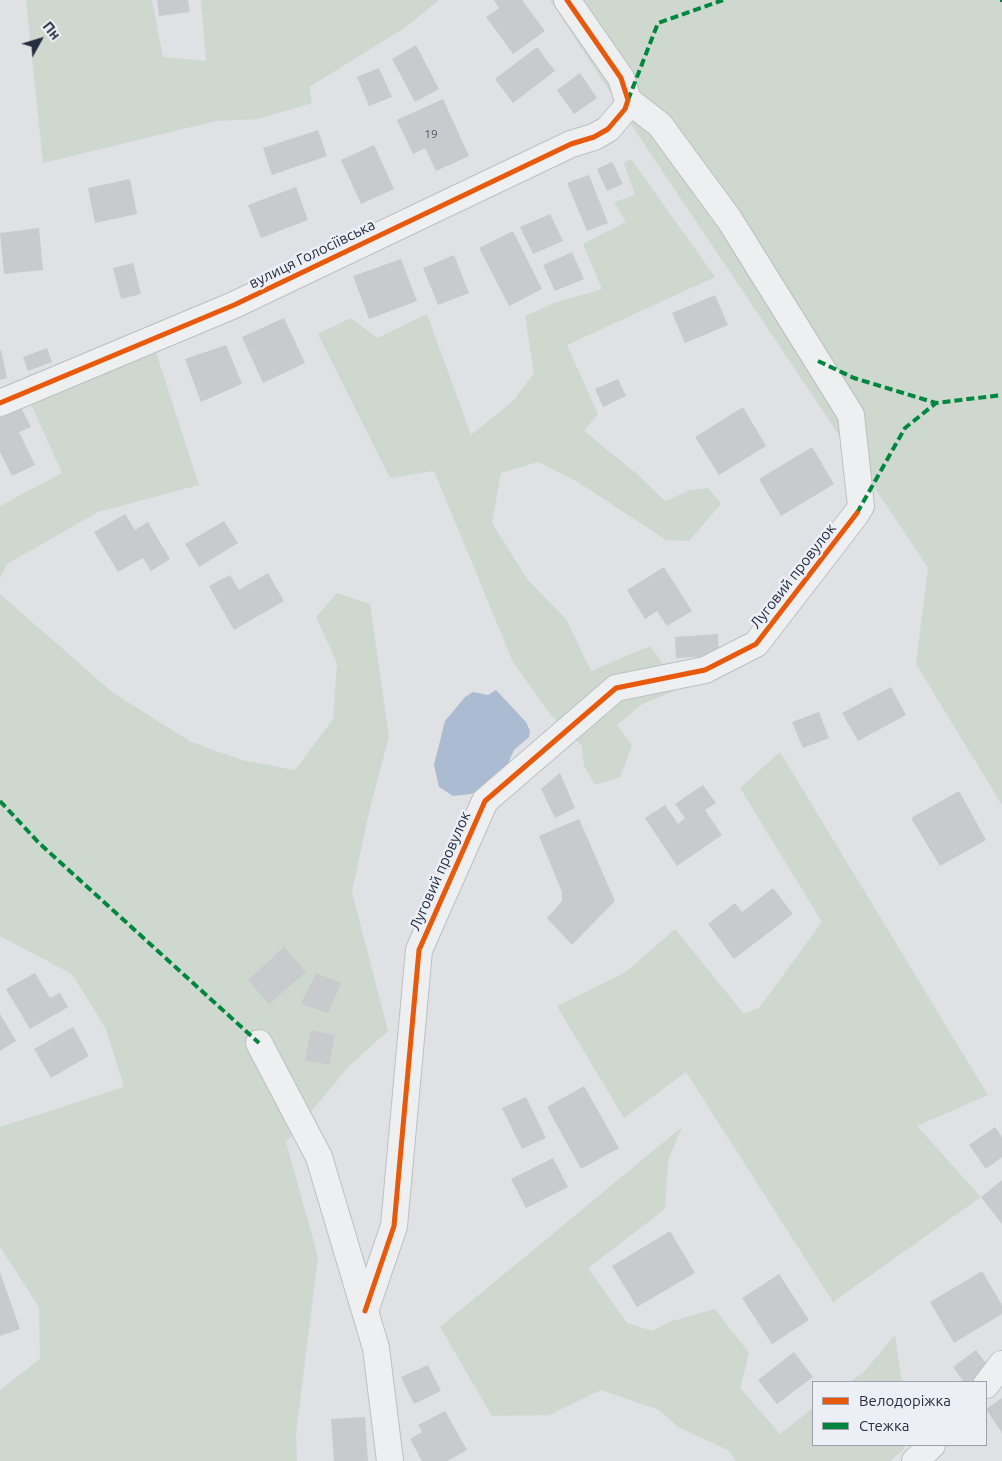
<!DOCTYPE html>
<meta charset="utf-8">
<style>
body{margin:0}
#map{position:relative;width:1002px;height:1461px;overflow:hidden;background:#dfe1e4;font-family:Ubuntu,sans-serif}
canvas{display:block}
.legend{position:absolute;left:812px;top:1381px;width:175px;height:65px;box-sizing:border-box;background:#eceff5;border:1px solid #9ca1ac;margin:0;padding:6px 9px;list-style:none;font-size:15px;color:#252d3e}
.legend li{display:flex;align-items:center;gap:10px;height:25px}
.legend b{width:25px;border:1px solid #9ca1ac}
.north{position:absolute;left:15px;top:15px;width:50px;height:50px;-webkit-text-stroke:4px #eceff5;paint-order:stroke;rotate:51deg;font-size:14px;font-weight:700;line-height:20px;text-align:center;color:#252d3e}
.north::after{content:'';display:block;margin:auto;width:18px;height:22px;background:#252d3e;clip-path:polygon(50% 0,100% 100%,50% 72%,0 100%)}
</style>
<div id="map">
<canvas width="1002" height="1461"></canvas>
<ul class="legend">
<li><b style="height:6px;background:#e8590c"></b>Велодоріжка</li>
<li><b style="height:6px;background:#00873e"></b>Стежка</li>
</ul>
<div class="north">Пн</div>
</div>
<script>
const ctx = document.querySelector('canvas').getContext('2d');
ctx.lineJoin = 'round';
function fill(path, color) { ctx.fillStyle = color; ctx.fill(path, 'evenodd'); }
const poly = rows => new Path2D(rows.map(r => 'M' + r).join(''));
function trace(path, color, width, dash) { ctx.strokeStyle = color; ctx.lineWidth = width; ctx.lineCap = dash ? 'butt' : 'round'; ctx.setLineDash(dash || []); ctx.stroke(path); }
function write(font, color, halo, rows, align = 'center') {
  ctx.font = font + ' Ubuntu,sans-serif'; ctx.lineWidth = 5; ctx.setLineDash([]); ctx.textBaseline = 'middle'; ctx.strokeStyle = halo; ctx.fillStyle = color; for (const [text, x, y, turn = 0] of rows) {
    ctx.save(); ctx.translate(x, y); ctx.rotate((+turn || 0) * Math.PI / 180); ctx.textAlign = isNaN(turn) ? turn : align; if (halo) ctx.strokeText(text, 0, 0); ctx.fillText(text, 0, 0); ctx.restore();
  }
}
const green = poly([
 [26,0,152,0,163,57,206,61,201,0,439,0,406,27,309,87,312,103,258,119,216,121,43,163],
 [550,0,1002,0,1002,805,916,664,928,568,623,112],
 [631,159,715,277,567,345,598,414,584,431,637,474,665,501,690,490,708,488,721,504,689,541,666,540,578,482,538,462,501,473,492,523,527,579,566,619,591,671,650,646,680,688,641,705,617,725,632,746,620,777,595,785,584,766,582,746,551,715,513,662,434,471,390,478,318,334,351,318,377,338,427,314,471,435,514,400,534,373,525,316,554,303,602,289,583,244,626,222,614,202,635,195,624,163],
 [152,340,199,485,98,512,7,564,0,578,0,506,62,473,26,393],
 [337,593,370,604,389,737,370,808,352,892,388,1031,348,1067,286,1142,318,1257,296,1434,297,1461,0,1461,0,1390,40,1359,39,1307,0,1247,0,1127,124,1087,106,1029,72,974,0,936,0,594,112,692,191,742,242,760,295,770,333,719,337,663,316,617],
 [780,752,988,1095,917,1126,981,1197,833,1302,686,1072,624,1118,557,1006,626,972,675,929,744,1014,759,1008,822,922,740,788],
 [682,1127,668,1160,665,1209,588,1268,627,1323,653,1331,669,1322,715,1309,749,1353,740,1388,780,1434,813,1408,813,1445,904,1445,904,1449,890,1461,736,1461,728,1450,678,1427,659,1410,601,1390,549,1415,492,1416,440,1327],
 [895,1335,902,1382,850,1382,864,1372]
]);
const water = poly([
 [496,690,526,722,530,731,529,737,514,750,505,770,483,788,471,794,453,796,439,787,434,765,445,721,465,697,473,692,488,695]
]);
const building = poly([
 [157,0,188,0,190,12,159,16],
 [494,0,522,0,545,31,513,54,486,17,499,8],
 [416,45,439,89,415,102,392,59],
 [537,47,555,71,513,103,495,79],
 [379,68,392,97,369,106,357,77],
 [580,73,597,98,574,114,557,90],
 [443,99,469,156,436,171,425,148,413,154,397,120],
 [318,130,327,156,272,175,263,148],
 [374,145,394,189,361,204,341,160],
 [612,162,623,184,607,191,597,169],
 [589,175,608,223,587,231,567,183],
 [130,179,137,214,95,223,88,188],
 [296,187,308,220,261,238,248,205],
 [550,214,563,241,533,254,520,227],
 [39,228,43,270,4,274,0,233],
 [513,231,542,289,509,306,479,248],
 [572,252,584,279,555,291,543,265],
 [454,255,469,293,438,305,423,268],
 [401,259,417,301,369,319,353,276],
 [133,263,141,294,121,299,113,268],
 [715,295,728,325,685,343,672,313],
 [284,318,305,363,263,383,242,337],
 [226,345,242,384,201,402,185,359],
 [47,348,52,362,28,371,23,357],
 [1,350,7,378,0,380,0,351],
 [618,379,626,396,603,407,595,389],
 [743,407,766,446,719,475,695,437],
 [21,408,31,427,19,432,35,465,12,476,0,452,0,418],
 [812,447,834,484,781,516,759,479],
 [125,514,135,530,148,522,170,559,151,571,143,558,118,572,94,532],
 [224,521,238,543,199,567,185,544],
 [664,567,692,611,667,626,657,611,645,619,627,590],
 [268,573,284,601,234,630,209,586,230,575,239,590],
 [718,634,719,656,676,658,675,637],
 [891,687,906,715,858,741,842,713],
 [819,712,829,738,803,748,792,722],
 [560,773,575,808,555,818,541,789],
 [703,785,716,803,705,810,722,835,677,866,645,818,665,805,678,824,685,818,675,804],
 [959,791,986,840,940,866,911,818],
 [579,819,615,901,572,945,547,918,562,901,562,892,539,836],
 [773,888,793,914,734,959,708,924,735,903,742,912],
 [284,947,306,972,269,1004,248,980],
 [35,973,50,998,60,993,68,1007,30,1029,6,989],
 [316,973,341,983,328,1013,301,1004],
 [0,1014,16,1041,0,1051],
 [73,1027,89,1056,51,1078,34,1049],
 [311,1030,335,1035,329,1065,305,1060],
 [584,1086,619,1148,581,1169,547,1107],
 [526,1097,546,1138,522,1149,502,1108],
 [995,1127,1002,1137,1002,1157,986,1169,969,1145],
 [553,1158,568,1187,526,1208,511,1179],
 [1002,1180,1002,1224,981,1197],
 [670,1231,695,1273,637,1307,612,1266],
 [982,1271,1002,1305,1002,1314,954,1343,930,1302],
 [0,1272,20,1329,0,1336],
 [779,1274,809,1320,772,1344,742,1298],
 [976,1350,990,1368,971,1382,964,1382,953,1367],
 [794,1352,813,1377,777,1404,758,1380],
 [428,1365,441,1391,414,1404,401,1377],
 [1002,1398,1002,1433,986,1409],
 [445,1411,467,1450,447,1461,422,1461,410,1439,422,1432,418,1425],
 [365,1417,368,1461,334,1461,331,1419]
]);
const minor = poly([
 [628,100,660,125,729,219,851,415,861,506],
 [0,403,234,305,571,144,594,137,608,129,625,109,628,100,621,78,567,0],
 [259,1043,319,1157,376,1348,390,1461],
 [365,1311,394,1226,419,950,485,801,616,688,705,670,756,644,857,513],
 [986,1385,1002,1364],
 [915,1461,932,1445]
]);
const quiet = poly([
 [1002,0,1002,2],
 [628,100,658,23,723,0],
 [818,361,854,378,936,403],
 [857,513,905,428,936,403,1002,395],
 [0,801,39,843,259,1043]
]);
const cycleway = poly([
 [0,403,234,305,571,144,594,137,608,129,625,109,628,100,621,78,567,0],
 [365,1311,394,1226,419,950,485,801,616,688,705,670,756,644,857,513]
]);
const numberNames = [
 ["19",431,134]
];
const streetNames = [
 ["вулиця Голосіївська",312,254,-26],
 ["Луговий провулок",793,576,-52],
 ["Луговий провулок",440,871,-66]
];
fill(green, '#ced8cf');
fill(water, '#abbbd1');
fill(building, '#c9cace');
trace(minor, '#bdbfc2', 28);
trace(minor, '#eeeff1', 26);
trace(quiet, '#00873e', 4, [8, 4]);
trace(cycleway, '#e8590c', 5);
write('12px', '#4f5563', null, numberNames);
write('15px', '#252d3e', '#eceff5', streetNames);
</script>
